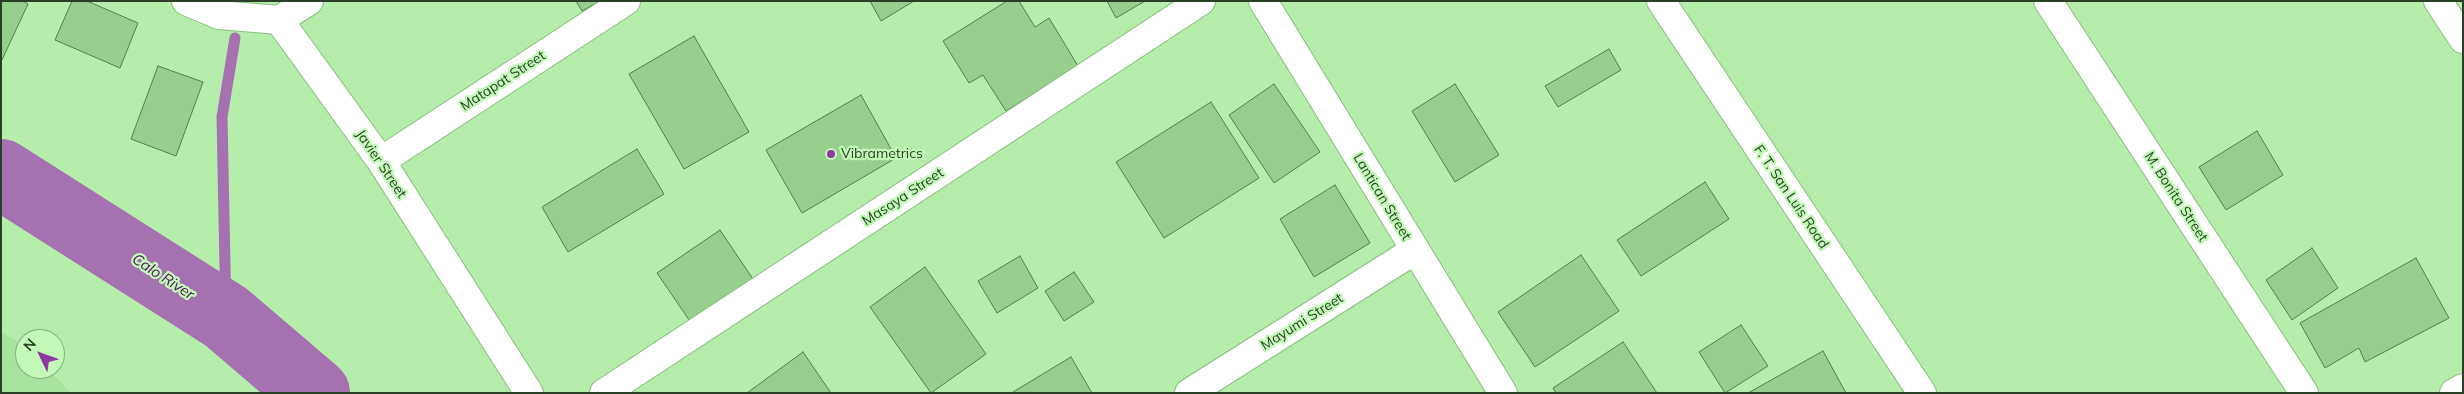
<!DOCTYPE html>
<style>
body{margin:0}
#map{position:relative;width:2464px;height:394px;overflow:hidden;background:#b5edab;font-family:Mulish,sans-serif}
canvas{display:block}
.frame{position:absolute;inset:0;border:2px solid #2a4026;pointer-events:none}
.north{position:absolute;left:15px;top:329px;width:50px;height:50px;box-sizing:border-box;background:#c2fab8;border:1px solid #85b07e;border-radius:50%;rotate:312deg;font-size:14px;font-weight:700;line-height:20px;text-align:center;color:#2a4026}
.north::after{content:'';display:block;margin:auto;width:18px;height:22px;background:#9137a2;clip-path:polygon(50% 0,100% 100%,50% 72%,0 100%)}
</style>
<div id="map">
<canvas width="2464" height="394"></canvas>
<div class="frame"></div>
<div class="north">N</div>
</div>
<script>
const ctx = document.querySelector('canvas').getContext('2d');
ctx.lineJoin = 'round';
function fill(path, color) { ctx.fillStyle = color; ctx.fill(path, 'evenodd'); }
const poly = rows => new Path2D(rows.map(r => 'M' + r).join(''));
function trace(path, color, width, dash) { ctx.strokeStyle = color; ctx.lineWidth = width; ctx.lineCap = dash ? 'butt' : 'round'; ctx.setLineDash(dash || []); ctx.stroke(path); }
function write(font, color, halo, rows, align = 'center') {
  ctx.font = font + ' Mulish,sans-serif'; ctx.lineWidth = 4.5; ctx.setLineDash([]); ctx.textBaseline = 'middle'; ctx.strokeStyle = halo; ctx.fillStyle = color; for (const [text, x, y, turn = 0] of rows) {
    ctx.save(); ctx.translate(x, y); ctx.rotate((+turn || 0) * Math.PI / 180); ctx.textAlign = isNaN(turn) ? turn : align; if (halo) ctx.strokeText(text, 0, 0); ctx.fillText(text, 0, 0); ctx.restore();
  }
}
const built = poly([
 [1,332,25,346,25,369,48,369,71,393,1,393]
]);
const stream = poly([
 [226,317,222,117,235,38]
]);
const river = poly([
 [1,174,226,317,315,393]
]);
const building = poly([
 [1,1,23,1,28,4,1,62,1,1],
 [72,1,87,1,138,23,120,68,55,40,72,1],
 [576,1,600,1,582,11,576,1],
 [870,1,914,1,881,21,870,1],
 [1007,1,1019,1,1035,27,1049,18,1078,66,1006,111,983,75,969,83,943,41,1007,1],
 [1107,1,1145,1,1116,18,1107,1],
 [694,36,749,132,684,169,629,74,694,36],
 [1609,49,1621,70,1558,107,1545,86,1609,49],
 [158,66,203,82,176,156,131,139,158,66],
 [1274,84,1320,152,1274,183,1229,115,1274,84],
 [1455,84,1499,155,1455,182,1412,111,1455,84],
 [861,95,896,158,802,213,766,150,861,95],
 [1211,102,1259,178,1164,238,1116,162,1211,102],
 [2257,131,2283,175,2226,210,2199,167,2257,131],
 [637,149,664,194,568,252,542,207,637,149],
 [1705,182,1729,219,1641,276,1617,240,1705,182],
 [1335,185,1370,243,1314,277,1280,219,1335,185],
 [720,230,759,288,696,330,657,273,720,230],
 [2312,248,2338,288,2292,320,2266,280,2312,248],
 [1581,255,1619,311,1535,367,1498,312,1581,255],
 [1020,256,1038,288,997,313,978,281,1020,256],
 [2416,258,2449,318,2365,362,2359,348,2325,368,2300,323,2416,258],
 [925,267,986,354,931,393,870,307,925,267],
 [1074,272,1094,302,1064,321,1045,291,1074,272],
 [1741,325,1768,366,1725,393,1699,352,1741,325],
 [1623,342,1657,393,1556,393,1553,388,1623,342],
 [1823,351,1846,393,1748,393,1823,351],
 [803,352,831,393,747,393,803,352],
 [1071,357,1092,393,1014,393,1013,392,1071,357]
]);
const minor = poly([
 [186,1,219,15,279,20,381,161,529,393],
 [1263,1,1503,393],
 [2048,1,2304,393],
 [2438,1,2463,39],
 [279,20,309,1],
 [381,161,626,1],
 [604,393,1201,1],
 [1189,393,1415,250],
 [2454,393,2463,388]
]);
const secondary = poly([
 [1661,1,1922,393]
]);
const markers = [
 [831,154,5,"#9137a2"]
];
const streetNames = [
 ["Matapat Street",503,81,-33],
 ["Javier Street",381,164,56],
 ["Masaya Street",903,197,-33],
 ["Lantican Street",1382,197,59],
 ["F. T. San Luis Road",1791,197,56],
 ["M. Bonita Street",2176,197,57],
 ["Mayumi Street",1302,322,-32]
];
const poiNames = [
 ["Vibrametrics",841,154]
];
const waterNames = [
 ["Calo River",163,277,33]
];
fill(built, '#a6e39c');
trace(stream, '#a671b1', 11);
trace(river, '#a671b1', 70);
fill(building, '#97d08d');
trace(building, '#4e8245', 1);
trace(minor, '#88be7e', 30);
trace(secondary, '#88be7e', 30);
trace(minor, '#fff', 28);
trace(secondary, '#fff', 28);
for (const [x, y, r, color] of markers) { const dot = new Path2D(); dot.arc(x, y, r, 0, 2 * Math.PI); ctx.fillStyle = color; ctx.fill(dot); trace(dot, '#c2fab8', 2); }
write('14px', '#2a4026', '#c2fab8', streetNames);
write('14px', '#2a4026', '#c2fab8', poiNames, 'left');
write('italic 15px', '#551161', '#c2fab8', waterNames);
</script>
